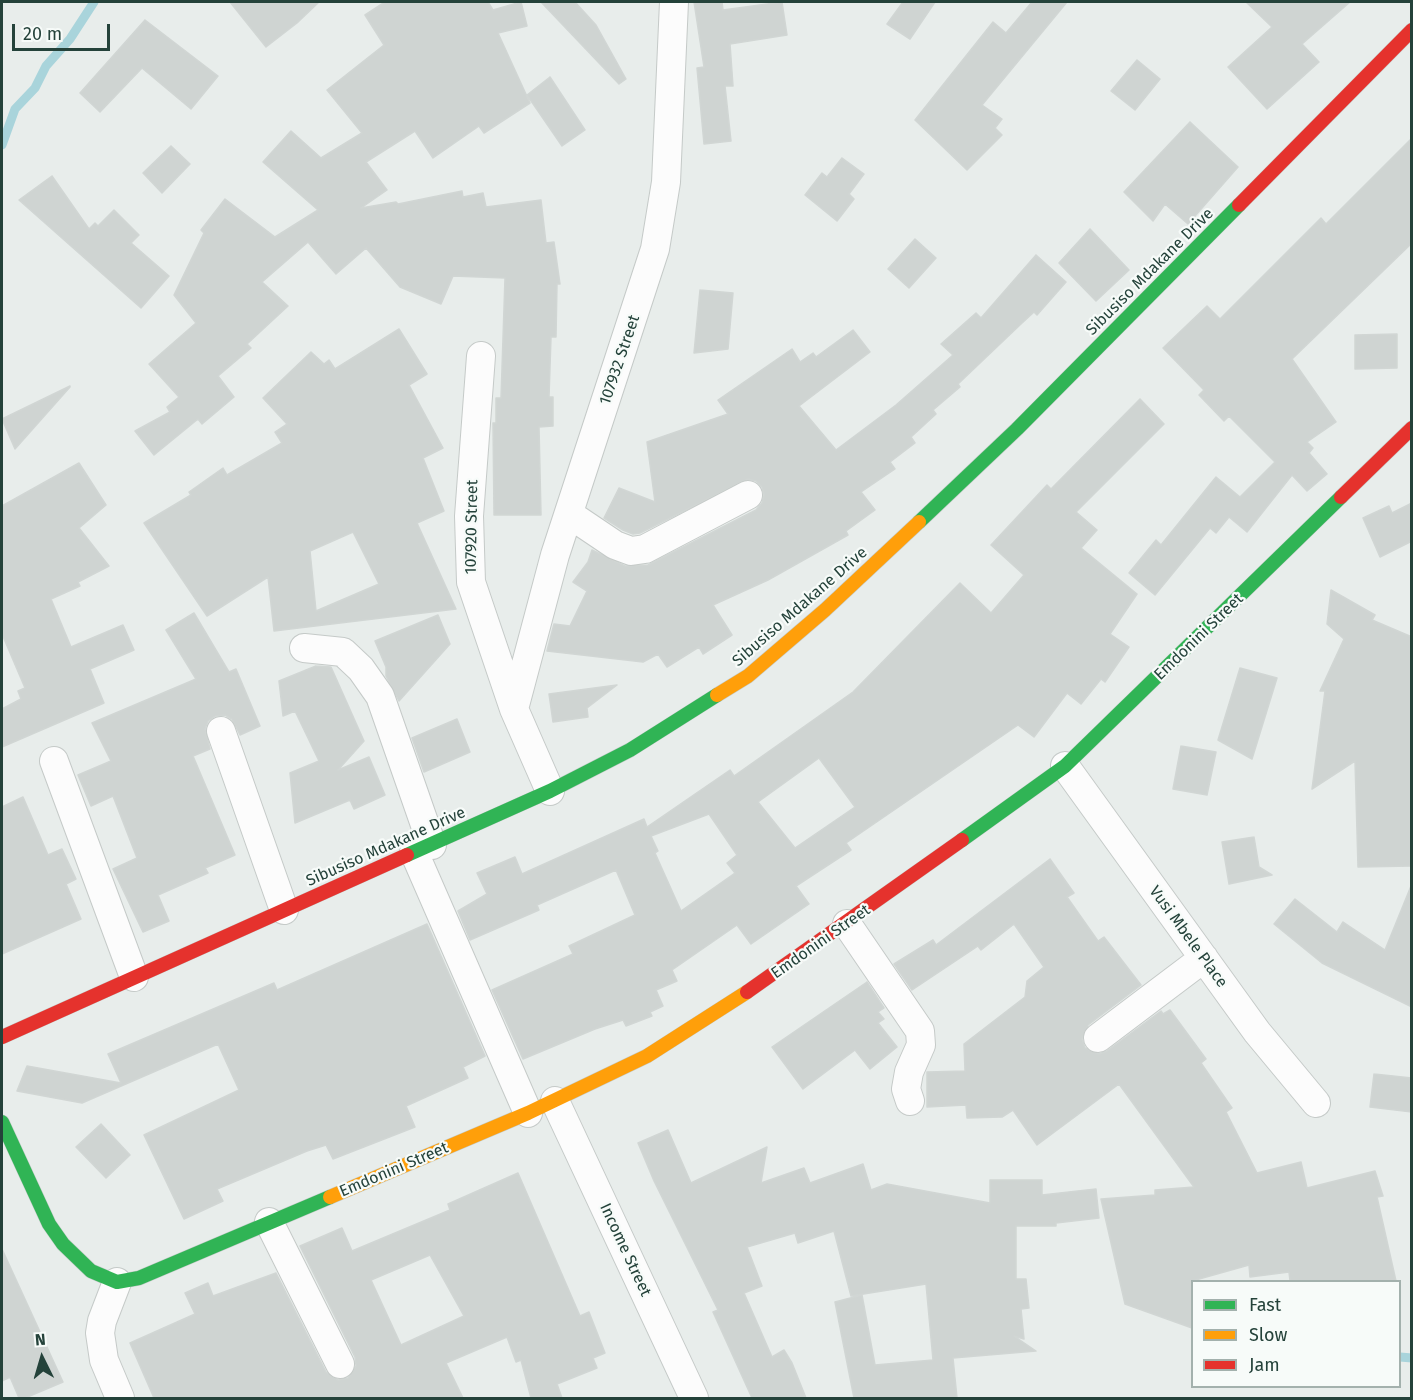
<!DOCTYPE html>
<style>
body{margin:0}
#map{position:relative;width:1413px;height:1400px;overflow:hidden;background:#e8edeb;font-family:"Fira Sans",sans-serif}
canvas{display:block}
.frame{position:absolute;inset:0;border:3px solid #24423a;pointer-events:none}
.legend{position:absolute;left:1191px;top:1280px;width:210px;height:108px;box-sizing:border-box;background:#f7fbf9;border:2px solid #a3b1ad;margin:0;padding:8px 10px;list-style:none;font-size:18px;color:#24423a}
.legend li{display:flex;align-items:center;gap:12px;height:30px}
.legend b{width:30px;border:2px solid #a3b1ad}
.north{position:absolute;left:12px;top:1328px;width:60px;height:60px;-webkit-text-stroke:4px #f7fbf9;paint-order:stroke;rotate:355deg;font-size:16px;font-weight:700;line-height:24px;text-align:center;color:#24423a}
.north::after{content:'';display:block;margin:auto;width:21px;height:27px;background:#24423a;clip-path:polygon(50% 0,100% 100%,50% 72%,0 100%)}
.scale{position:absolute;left:12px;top:24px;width:98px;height:27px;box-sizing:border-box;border:3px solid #24423a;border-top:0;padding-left:8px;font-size:18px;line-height:21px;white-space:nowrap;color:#24423a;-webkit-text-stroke:4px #f7fbf9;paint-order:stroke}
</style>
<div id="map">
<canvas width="1413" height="1400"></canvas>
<div class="frame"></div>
<ul class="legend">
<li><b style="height:8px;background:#30b455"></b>Fast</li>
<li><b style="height:8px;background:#ff9f0a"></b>Slow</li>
<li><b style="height:8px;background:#e5322d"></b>Jam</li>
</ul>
<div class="north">N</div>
<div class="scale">20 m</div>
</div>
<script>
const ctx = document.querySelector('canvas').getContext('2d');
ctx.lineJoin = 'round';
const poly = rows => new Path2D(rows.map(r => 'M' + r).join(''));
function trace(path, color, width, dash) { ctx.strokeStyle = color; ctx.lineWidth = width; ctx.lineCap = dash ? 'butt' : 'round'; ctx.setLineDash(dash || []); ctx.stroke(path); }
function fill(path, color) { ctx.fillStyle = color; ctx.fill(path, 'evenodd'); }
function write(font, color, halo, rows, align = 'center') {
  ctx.font = font + ' "Fira Sans",sans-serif'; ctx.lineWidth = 4.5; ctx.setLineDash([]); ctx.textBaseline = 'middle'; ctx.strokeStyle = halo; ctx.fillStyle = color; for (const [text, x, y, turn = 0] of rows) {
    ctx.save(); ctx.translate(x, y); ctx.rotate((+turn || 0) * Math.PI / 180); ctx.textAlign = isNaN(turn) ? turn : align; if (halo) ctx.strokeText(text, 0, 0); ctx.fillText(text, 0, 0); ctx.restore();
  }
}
const stream = poly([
 [2,145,15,109,35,88,46,66,70,39,94,2],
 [1400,1357,1412,1358]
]);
const building = poly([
 [230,2,319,2,297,23,266,47,230,2],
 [385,2,488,2,493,10,521,2,527,26,498,33,530,103,484,133,479,126,433,158,415,131,366,162,387,190,361,208,396,202,398,204,462,191,463,197,483,193,486,207,541,200,546,243,554,242,560,284,557,284,556,337,551,337,549,397,553,397,553,426,539,427,541,515,494,515,493,423,496,423,496,398,501,398,505,278,453,276,441,304,400,287,366,248,336,274,308,242,262,282,288,306,247,344,251,348,218,376,234,397,202,424,198,419,154,455,135,431,170,412,167,407,179,397,149,364,196,323,174,295,204,233,201,230,225,199,275,237,318,210,263,162,291,131,321,158,362,133,327,90,384,45,365,15,385,2],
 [541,2,575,2,596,25,626,79,619,84,541,2],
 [694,2,722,2,723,10,782,2,787,35,730,44,733,86,725,86,731,141,704,144,697,68,704,67,694,2],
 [903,2,935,2,910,39,887,24,903,2],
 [1032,2,1067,2,982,105,1002,119,995,128,1002,135,967,170,915,120,993,22,1006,33,1032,2],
 [1246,2,1350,2,1302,44,1319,62,1267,109,1228,67,1272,27,1246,2],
 [145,20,218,76,191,109,142,68,100,112,80,93,145,20],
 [1137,60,1160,79,1135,110,1111,91,1137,60],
 [550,77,585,130,562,146,527,95,550,77],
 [1190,122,1238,167,1188,224,1165,204,1153,221,1124,192,1190,122],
 [1412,138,1412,243,1292,359,1336,422,1307,442,1313,448,1309,453,1327,474,1307,491,1292,475,1247,532,1229,517,1216,533,1210,528,1155,595,1129,573,1156,540,1161,545,1216,477,1240,497,1275,462,1229,416,1224,421,1199,395,1204,390,1163,348,1207,306,1220,319,1321,218,1326,224,1412,138],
 [171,146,190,164,162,193,143,173,171,146],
 [842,158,864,174,849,194,854,199,837,221,805,195,822,173,827,177,842,158],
 [52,176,89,229,95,223,98,226,114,210,139,235,131,243,169,276,141,308,19,200,52,176],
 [1090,229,1129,270,1096,301,1059,263,1090,229],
 [915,239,936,258,909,288,888,269,915,239],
 [1036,255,1066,282,1037,315,1034,312,1021,324,958,384,960,387,933,410,936,414,911,437,915,443,890,462,895,469,861,492,875,510,846,531,848,535,768,580,713,605,732,635,703,654,699,647,667,667,658,654,643,662,547,651,554,624,570,626,587,591,573,582,588,562,592,550,625,566,648,565,756,510,762,503,764,495,762,487,756,481,748,479,640,533,633,534,623,530,604,518,619,488,655,502,647,442,728,414,718,400,792,349,800,362,813,353,816,357,853,330,870,352,799,406,836,450,896,405,953,355,941,344,976,313,981,318,1036,255],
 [700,290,733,293,728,349,694,353,700,290],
 [399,329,427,374,409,385,443,448,423,458,444,511,417,523,456,609,274,631,268,577,207,616,144,523,191,495,189,492,223,468,227,475,282,443,275,432,287,424,263,398,311,352,324,364,329,360,335,369,399,329],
 [353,532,379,584,316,611,310,551,353,532],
 [1397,334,1397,368,1355,369,1355,335,1397,334],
 [70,386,70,387,15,449,2,419,70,386],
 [1140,399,1164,424,1076,512,1097,530,1081,548,1137,594,1110,634,1129,647,1105,682,1101,679,1081,704,1067,693,1034,737,1018,725,846,843,851,850,796,886,809,904,751,944,737,925,672,970,677,981,656,990,663,1006,650,1012,652,1016,626,1026,623,1020,595,1029,523,1059,492,990,573,954,569,946,635,915,616,870,537,905,539,910,470,940,458,911,487,894,477,873,515,857,522,874,644,819,647,827,730,770,734,776,853,692,960,583,991,613,1024,575,991,545,1047,485,1051,489,1140,399],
 [819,758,855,807,795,848,758,802,819,758],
 [709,814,737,855,727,863,735,873,681,911,655,853,658,851,651,836,709,814],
 [79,463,106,505,79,528,109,566,78,582,80,586,51,599,71,647,123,625,134,650,90,669,104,703,2,747,2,709,21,699,18,691,25,688,2,634,2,506,79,463],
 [1412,503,1412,541,1380,557,1363,518,1389,506,1392,513,1412,503],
 [1331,590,1375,615,1372,620,1412,637,1412,866,1358,867,1355,761,1312,789,1325,691,1320,691,1344,639,1327,624,1331,590],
 [194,613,229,672,236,669,260,726,240,735,232,719,225,715,215,716,208,721,205,729,210,749,193,756,235,855,205,868,208,873,158,895,169,921,143,932,113,869,137,858,113,796,91,806,78,775,111,761,92,723,196,679,166,630,194,613],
 [438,615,450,644,399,701,386,676,386,667,375,641,438,615],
 [316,666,331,667,364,741,338,770,369,757,385,795,354,809,350,800,295,823,290,773,319,761,295,711,283,716,279,681,316,666],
 [1240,668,1277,678,1252,759,1218,740,1240,668],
 [617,685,587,708,588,717,553,722,549,694,617,685],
 [457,719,470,752,424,772,412,738,457,719],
 [1181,746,1216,752,1207,795,1173,789,1181,746],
 [23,797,48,855,62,849,76,879,66,884,81,919,2,954,2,807,23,797],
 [1254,837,1259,867,1272,875,1229,884,1222,842,1254,837],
 [1050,859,1074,893,1067,897,1098,941,1104,937,1141,985,1088,1025,1082,1039,1085,1048,1099,1054,1107,1051,1161,1011,1163,1014,1170,1010,1206,1059,1201,1063,1232,1108,1226,1112,1257,1173,1301,1162,1307,1188,1375,1171,1383,1196,1377,1197,1396,1281,1290,1281,1289,1272,1250,1277,1249,1265,1192,1281,1192,1328,1125,1304,1101,1199,1155,1195,1155,1190,1194,1187,1119,1084,1037,1145,1013,1110,1002,1117,967,1118,966,1105,927,1107,927,1072,965,1071,964,1044,1025,997,1027,981,1044,967,1014,924,981,950,978,946,912,990,894,964,933,940,936,945,1050,859],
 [1411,886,1412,1007,1322,963,1274,924,1295,899,1337,932,1343,922,1385,950,1411,886],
 [427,924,485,1056,463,1067,468,1078,406,1106,415,1127,333,1159,326,1145,307,1151,217,1189,223,1201,184,1219,144,1135,239,1090,218,1044,82,1103,17,1091,27,1066,121,1083,108,1054,274,983,277,990,427,924],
 [867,982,884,1008,878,1012,884,1019,878,1023,897,1047,870,1069,855,1050,803,1089,772,1047,867,982],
 [1374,1074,1412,1078,1412,1112,1370,1107,1374,1074],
 [101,1124,130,1155,106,1178,76,1147,101,1124],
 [668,1130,691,1183,767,1147,761,1183,804,1168,810,1183,863,1164,871,1190,887,1184,990,1203,990,1180,1042,1180,1042,1195,1096,1189,1099,1218,1056,1223,1056,1226,1016,1226,1016,1279,1026,1279,1029,1308,1021,1309,1024,1339,1014,1336,1036,1351,953,1358,957,1398,854,1398,835,1302,862,1295,875,1365,933,1360,926,1284,851,1296,834,1231,798,1243,795,1233,747,1247,762,1286,744,1293,772,1357,784,1350,792,1363,806,1398,752,1398,713,1312,718,1310,654,1181,638,1143,668,1130],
 [518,1173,580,1316,589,1312,605,1353,593,1358,597,1368,557,1384,562,1398,531,1398,521,1360,516,1362,507,1337,446,1363,463,1398,154,1398,130,1343,195,1314,185,1293,208,1283,213,1296,276,1273,326,1372,338,1380,348,1378,356,1366,355,1357,300,1246,342,1228,352,1251,450,1210,448,1204,518,1173],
 [430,1255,464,1316,401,1345,371,1280,430,1255],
 [2,1249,63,1382,25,1398,19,1398,10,1377,2,1381,2,1249]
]);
const street = poly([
 [481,356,469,516,471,582,514,709,550,791],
 [569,514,615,545,631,551,645,549,748,495],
 [304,648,343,652,361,669,380,696,432,845],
 [514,709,555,555,655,249,666,182,674,2],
 [221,731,284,910],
 [54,761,134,977],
 [1065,766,1257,1032,1316,1103],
 [414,852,528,1113],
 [847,924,920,1031,921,1045,909,1072,906,1089,910,1101],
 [1098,1038,1204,958],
 [555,1101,694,1398],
 [269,1222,340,1364],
 [117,1282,102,1321,100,1333,104,1360,120,1398]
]);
const fast = poly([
 [919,522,1017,429,1239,205],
 [962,840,1065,766,1341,497],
 [407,855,550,791,630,750,717,695],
 [2,1122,49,1224,63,1244,91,1271,117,1282,139,1278,330,1197]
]);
const slow = poly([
 [717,695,748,676,825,610,919,522],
 [330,1197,528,1113,647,1056,747,992]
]);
const jam = poly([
 [1239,205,1412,30],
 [1341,497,1412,428],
 [747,992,962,840],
 [2,1037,407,855]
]);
const streetNames = [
 ["Sibusiso Mdakane Drive",1150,272,-45],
 ["107932 Street",620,360,-71],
 ["107920 Street",472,527,-89],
 ["Sibusiso Mdakane Drive",800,607,-41],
 ["Emdonini Street",1199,637,-44],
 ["Sibusiso Mdakane Drive",386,847,-24],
 ["Vusi Mbele Place",1188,937,54],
 ["Emdonini Street",821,942,-35],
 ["Emdonini Street",394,1170,-23],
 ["Income Street",625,1250,65]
];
trace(stream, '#a9d4db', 9);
fill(building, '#cfd4d2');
trace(building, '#d1d6d4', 1.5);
trace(street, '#c5cac8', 30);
trace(fast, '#c3cbc8', 15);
trace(slow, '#c3cbc8', 15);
trace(jam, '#c3cbc8', 15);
trace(street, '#fcfcfc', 28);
trace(fast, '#30b455', 14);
trace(slow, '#ff9f0a', 14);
trace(jam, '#e5322d', 14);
write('16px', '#24423a', '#f7fbf9', streetNames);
</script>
